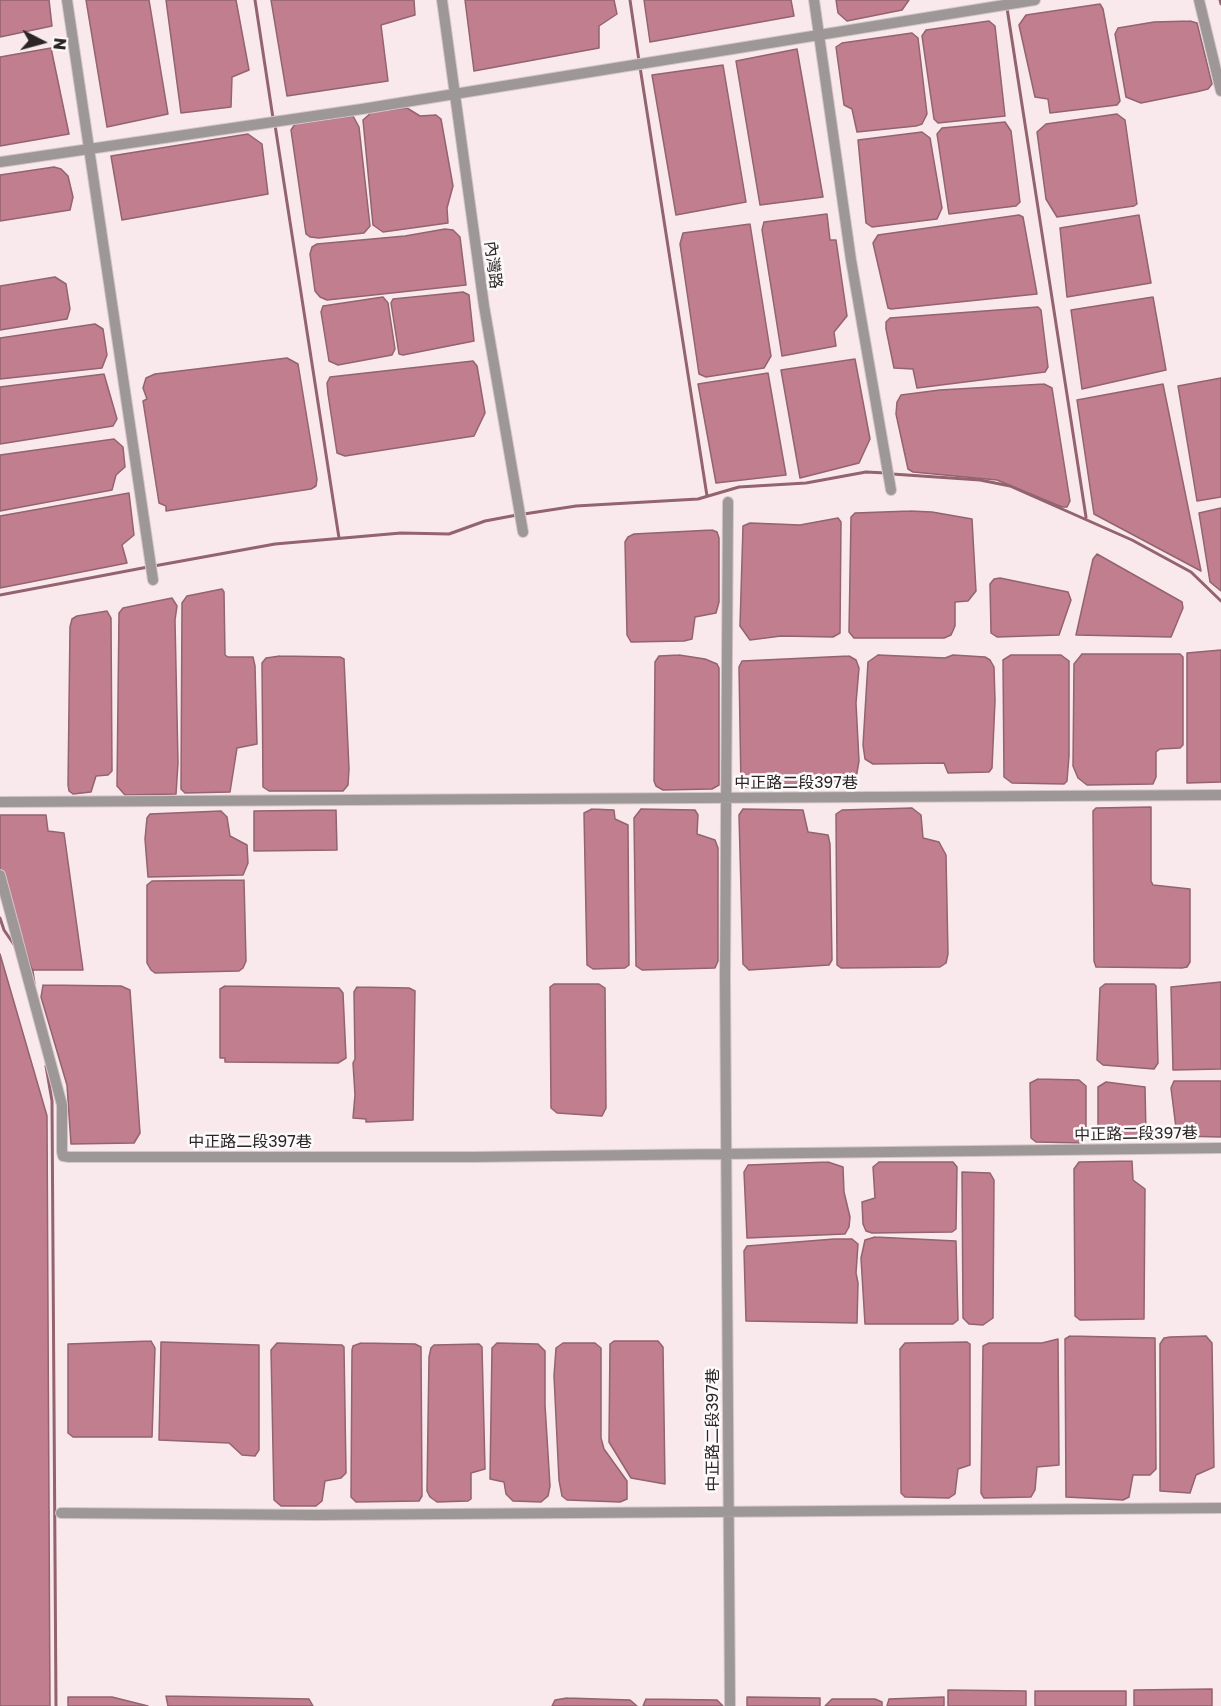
<!DOCTYPE html>
<meta charset="utf-8">
<style>
body{margin:0}
#map{position:relative;width:1221px;height:1706px;overflow:hidden;background:#f9e9ed;font-family:"Golos Text",sans-serif}
canvas{display:block}
.north{position:absolute;left:12px;top:12px;width:60px;height:60px;-webkit-text-stroke:4px #fdfafb;paint-order:stroke;rotate:96deg;font-size:16px;font-weight:700;line-height:24px;text-align:center;color:#2b2526}
.north::after{content:'';display:block;margin:auto;width:21px;height:27px;background:#2b2526;clip-path:polygon(50% 0,100% 100%,50% 72%,0 100%)}
</style>
<div id="map">
<canvas width="1221" height="1706"></canvas>
<div class="north">N</div>
</div>
<script>
const ctx = document.querySelector('canvas').getContext('2d');
ctx.lineJoin = 'round';
function fill(path, color) { ctx.fillStyle = color; ctx.fill(path, 'evenodd'); }
const poly = rows => new Path2D(rows.map(r => 'M' + r).join(''));
function trace(path, color, width, dash) { ctx.strokeStyle = color; ctx.lineWidth = width; ctx.lineCap = dash ? 'butt' : 'round'; ctx.setLineDash(dash || []); ctx.stroke(path); }
function write(font, color, halo, rows, align = 'center') {
  ctx.font = font + ' "Golos Text","Noto Sans TC",sans-serif'; ctx.lineWidth = 5; ctx.setLineDash([]); ctx.textBaseline = 'middle'; ctx.strokeStyle = halo; ctx.fillStyle = color; for (const [text, x, y, turn = 0] of rows) {
    ctx.save(); ctx.translate(x, y); ctx.rotate((+turn || 0) * Math.PI / 180); ctx.textAlign = isNaN(turn) ? turn : align; if (halo) ctx.strokeText(text, 0, 0); ctx.fillText(text, 0, 0); ctx.restore();
  }
}
const water = poly([
 [0,0,49,0,52,26,0,37,0,0],
 [86,0,149,0,168,114,107,127,86,0],
 [166,0,236,0,249,70,232,77,231,107,181,113,166,0],
 [271,0,414,0,415,15,381,25,388,81,287,96,271,0],
 [465,0,614,0,617,14,599,26,599,48,474,71,465,0],
 [644,0,791,0,794,16,650,42,644,0],
 [836,0,909,0,902,10,847,21,838,13,836,0],
 [1100,4,1103,9,1120,101,1117,105,1050,113,1048,99,1035,97,1019,25,1026,15,1100,4],
 [989,21,995,26,1005,116,938,123,934,119,922,36,926,30,989,21],
 [1190,21,1197,23,1212,84,1208,89,1196,92,1141,103,1126,97,1115,34,1118,28,1154,22,1190,21],
 [912,33,918,38,927,114,922,124,916,126,857,132,852,109,844,105,836,47,842,43,912,33],
 [51,48,69,134,0,146,0,57,51,48],
 [797,49,823,197,760,205,736,61,797,49],
 [723,65,746,202,676,215,652,75,723,65],
 [407,108,420,116,436,115,441,119,453,186,447,208,448,223,383,232,373,225,363,120,372,112,407,108],
 [1117,114,1125,120,1137,204,1134,206,1057,217,1046,199,1037,132,1046,124,1117,114],
 [353,116,359,127,370,226,364,233,319,238,310,237,306,234,291,130,295,124,353,116],
 [1005,122,1011,131,1020,202,1016,206,949,214,937,134,942,128,1005,122],
 [922,132,930,138,942,208,937,219,872,227,866,223,858,140,922,132],
 [248,134,262,144,268,194,122,220,111,156,248,134],
 [54,167,61,169,68,176,73,197,70,210,0,221,0,175,54,167],
 [827,214,830,240,836,240,847,316,834,332,836,346,782,356,762,230,764,222,827,214],
 [1019,215,1023,217,1037,294,891,309,888,308,873,243,878,235,1019,215],
 [1139,215,1151,283,1067,297,1060,228,1139,215],
 [750,224,771,356,764,368,706,377,699,374,680,244,683,233,750,224],
 [445,229,453,230,460,237,466,285,327,300,320,297,315,291,310,254,312,247,317,244,405,236,445,229],
 [55,277,66,284,70,309,67,319,0,330,0,286,55,277],
 [463,292,469,295,474,341,403,355,399,354,391,303,393,299,463,292],
 [383,297,388,303,395,349,392,355,338,365,329,361,321,312,323,306,383,297],
 [1153,297,1166,370,1082,389,1071,310,1153,297],
 [1038,307,1041,310,1048,367,1045,372,917,388,913,369,894,368,886,329,886,322,890,318,1038,307],
 [95,324,103,329,107,355,102,368,0,379,0,338,95,324],
 [287,358,298,364,317,479,316,486,311,489,166,511,166,506,159,503,143,401,147,399,143,388,146,378,155,374,287,358],
 [855,359,870,439,859,463,800,478,781,370,855,359],
 [473,361,477,366,485,413,474,436,345,456,337,453,328,394,327,383,330,377,473,361],
 [768,373,786,475,716,483,698,384,768,373],
 [104,374,117,419,113,426,0,444,0,387,104,374],
 [1221,378,1221,497,1197,501,1178,386,1221,378],
 [1044,384,1052,388,1070,501,1067,507,1062,507,997,480,913,472,908,469,896,414,897,402,901,395,940,390,1044,384],
 [1163,384,1201,571,1094,514,1077,400,1163,384],
 [114,439,123,447,125,467,116,475,112,490,0,511,0,455,114,439],
 [129,493,134,535,122,545,127,563,0,588,0,516,129,493],
 [1221,508,1221,591,1210,582,1199,513,1221,508],
 [910,511,932,512,972,519,976,591,968,601,955,602,955,626,951,635,944,638,854,638,849,632,851,517,855,513,910,511],
 [838,518,841,522,840,633,833,637,781,636,750,640,740,626,743,526,750,523,800,525,838,518],
 [712,530,717,532,719,538,719,602,716,613,695,617,692,639,684,641,631,642,627,635,625,542,628,537,634,534,712,530],
 [1097,554,1182,602,1183,608,1171,637,1076,635,1093,559,1097,554],
 [1000,578,1068,592,1071,600,1059,635,997,637,991,633,990,584,994,579,1000,578],
 [222,589,224,592,225,655,228,657,253,657,255,666,257,744,237,748,230,792,185,793,181,789,182,603,187,596,222,589],
 [172,598,177,606,175,620,178,763,176,794,125,795,117,786,119,613,123,608,172,598],
 [107,611,111,618,112,771,108,775,96,776,91,792,73,794,69,791,68,785,70,627,72,619,77,616,107,611],
 [1221,650,1221,782,1187,783,1187,653,1221,650],
 [1082,654,1180,654,1183,657,1183,745,1180,748,1160,749,1156,752,1156,777,1153,784,1087,785,1078,778,1073,766,1074,664,1082,654],
 [679,655,705,659,717,664,719,668,719,785,712,789,663,790,656,786,654,781,655,662,659,656,679,655],
 [878,655,945,658,953,655,985,657,990,660,994,667,995,701,992,768,989,772,948,773,944,763,873,764,865,759,863,745,868,662,878,655],
 [1011,655,1061,655,1069,661,1069,756,1067,781,1064,784,1012,783,1004,777,1003,660,1011,655],
 [280,656,340,657,344,659,349,769,348,785,343,791,269,791,263,787,262,663,266,658,280,656],
 [849,656,856,660,859,668,856,703,859,761,855,784,805,783,771,789,741,787,739,667,742,661,849,656],
 [1151,807,1151,881,1153,885,1190,889,1190,962,1187,967,1182,968,1096,967,1094,961,1093,811,1096,808,1151,807],
 [912,808,921,815,923,838,939,842,946,855,948,954,946,963,940,967,841,968,837,965,836,814,842,810,912,808],
 [592,809,614,810,615,819,628,825,629,965,625,968,593,969,587,965,584,813,592,809],
 [641,809,695,810,698,815,697,834,715,840,718,848,718,961,715,968,642,970,636,966,634,818,641,809],
 [743,809,803,810,808,832,828,835,830,844,832,960,829,965,749,970,743,964,739,815,743,809],
 [336,810,337,850,254,851,254,811,336,810],
 [221,811,227,817,230,836,247,845,248,863,243,875,148,877,145,839,147,818,150,814,221,811],
 [0,815,46,815,48,831,64,833,83,970,32,970,0,868,0,815],
 [244,880,246,961,243,968,239,971,155,973,151,970,147,963,147,885,152,881,244,880],
 [0,954,47,1116,50,1706,0,1706,0,954],
 [1221,982,1221,1069,1173,1070,1171,987,1221,982],
 [554,984,599,984,605,988,606,1108,602,1116,557,1113,551,1108,550,987,554,984],
 [1105,984,1154,984,1156,986,1158,1063,1154,1069,1103,1065,1097,1060,1100,988,1105,984],
 [43,985,121,986,130,990,140,1133,134,1143,71,1144,67,1085,41,997,43,985],
 [225,986,339,988,343,993,346,1058,338,1063,225,1062,225,1058,220,1058,220,989,225,986],
 [357,987,409,988,415,991,413,1120,366,1122,366,1119,353,1118,355,1095,353,1063,355,1059,354,992,357,987],
 [1038,1079,1079,1080,1086,1086,1086,1137,1082,1143,1036,1142,1031,1138,1030,1083,1038,1079],
 [1174,1081,1221,1081,1221,1137,1177,1136,1171,1088,1174,1081],
 [1106,1082,1145,1087,1146,1134,1141,1140,1104,1140,1098,1137,1098,1087,1106,1082],
 [1132,1161,1133,1180,1145,1189,1144,1319,1080,1320,1075,1316,1074,1169,1079,1162,1132,1161],
 [828,1162,843,1167,844,1192,850,1217,849,1227,845,1234,747,1238,744,1172,748,1165,828,1162],
 [879,1162,953,1162,957,1167,956,1229,952,1232,872,1233,866,1231,863,1224,862,1202,875,1198,873,1167,879,1162],
 [962,1172,990,1173,994,1180,993,1318,983,1325,969,1324,963,1318,962,1172],
 [875,1237,956,1241,958,1320,953,1324,865,1324,861,1258,865,1240,875,1237],
 [834,1239,852,1239,858,1244,856,1273,858,1283,857,1323,746,1321,744,1251,747,1246,834,1239],
 [1070,1336,1155,1338,1156,1469,1150,1475,1133,1475,1129,1497,1123,1500,1066,1497,1065,1339,1070,1336],
 [1206,1336,1212,1343,1214,1467,1196,1475,1190,1493,1160,1491,1160,1344,1164,1338,1170,1337,1206,1336],
 [1058,1339,1059,1465,1037,1467,1035,1490,1031,1497,984,1498,981,1493,983,1346,989,1343,1042,1343,1058,1339],
 [151,1341,155,1348,152,1437,73,1437,68,1433,68,1344,151,1341],
 [614,1341,658,1341,663,1347,665,1484,631,1478,609,1442,610,1344,614,1341],
 [161,1342,259,1345,259,1450,255,1456,242,1455,229,1443,159,1440,161,1342],
 [967,1342,970,1344,970,1465,958,1469,955,1494,949,1498,905,1497,901,1493,900,1349,905,1343,967,1342],
 [277,1343,342,1345,344,1347,346,1473,341,1478,325,1481,322,1501,316,1506,281,1506,274,1500,271,1350,277,1343],
 [361,1343,415,1344,421,1347,422,1496,419,1501,356,1502,351,1497,352,1350,353,1346,361,1343],
 [497,1343,538,1344,545,1351,545,1405,550,1486,548,1496,541,1502,513,1501,506,1494,504,1482,490,1479,492,1348,497,1343],
 [563,1343,595,1343,601,1348,601,1438,604,1449,627,1481,627,1499,620,1502,567,1500,562,1496,559,1480,554,1376,556,1348,563,1343],
 [434,1345,479,1344,482,1347,485,1469,471,1473,471,1499,468,1501,437,1502,430,1497,427,1491,429,1357,431,1348,434,1345],
 [1212,1689,1212,1706,1134,1706,1134,1690,1212,1689],
 [948,1690,1026,1691,1026,1706,948,1706,948,1690],
 [1035,1691,1126,1691,1126,1706,1035,1706,1035,1691],
 [166,1696,309,1699,313,1706,168,1706,166,1696],
 [68,1697,112,1697,148,1706,68,1706,68,1697],
 [747,1697,820,1698,820,1706,747,1706,747,1697],
 [944,1697,944,1706,887,1706,889,1699,944,1697],
 [567,1698,630,1700,637,1706,552,1706,555,1700,567,1698],
 [646,1699,717,1700,723,1706,643,1706,646,1699],
 [832,1699,875,1699,882,1702,882,1706,825,1706,832,1699]
]);
const stream = poly([
 [255,0,273,118],
 [630,0,639,61],
 [1220,0,1221,4],
 [1007,8,1086,517],
 [640,67,707,496],
 [275,125,339,538],
 [892,474,980,480,1010,486,1132,540,1191,572,1221,601],
 [524,514,576,506,698,499,739,487,806,483,866,472,886,473],
 [154,566,275,544,401,533,449,534,485,521,517,515],
 [0,595,148,567],
 [0,918,4,930,15,946],
 [28,964,32,970,34,983],
 [46,1066,52,1101,56,1706]
]);
const minor = poly([
 [67,0,153,580],
 [442,0,484,306,523,532],
 [814,0,851,260,891,490],
 [1199,0,1221,91],
 [0,162,362,109,1035,0],
 [728,502,725,975,730,1706],
 [0,802,1221,795],
 [0,875,62,1105,62,1152,63,1156,69,1157,472,1157,1221,1148],
 [61,1513,316,1515,1221,1508]
]);
const streetNames = [
 ["內灣路",493,265,83],
 ["中正路二段397巷",796,783],
 ["中正路二段397巷",1136,1134,-1],
 ["中正路二段397巷",250,1142],
 ["中正路二段397巷",713,1430,-90]
];
fill(water, '#c07e8e');
trace(water, '#93636f', 1.5);
trace(stream, '#93636f', 3);
trace(minor, '#d4c6c9', 12);
trace(minor, '#9d9798', 10);
write('16px', '#2b2526', '#fdfafb', streetNames);
</script>
